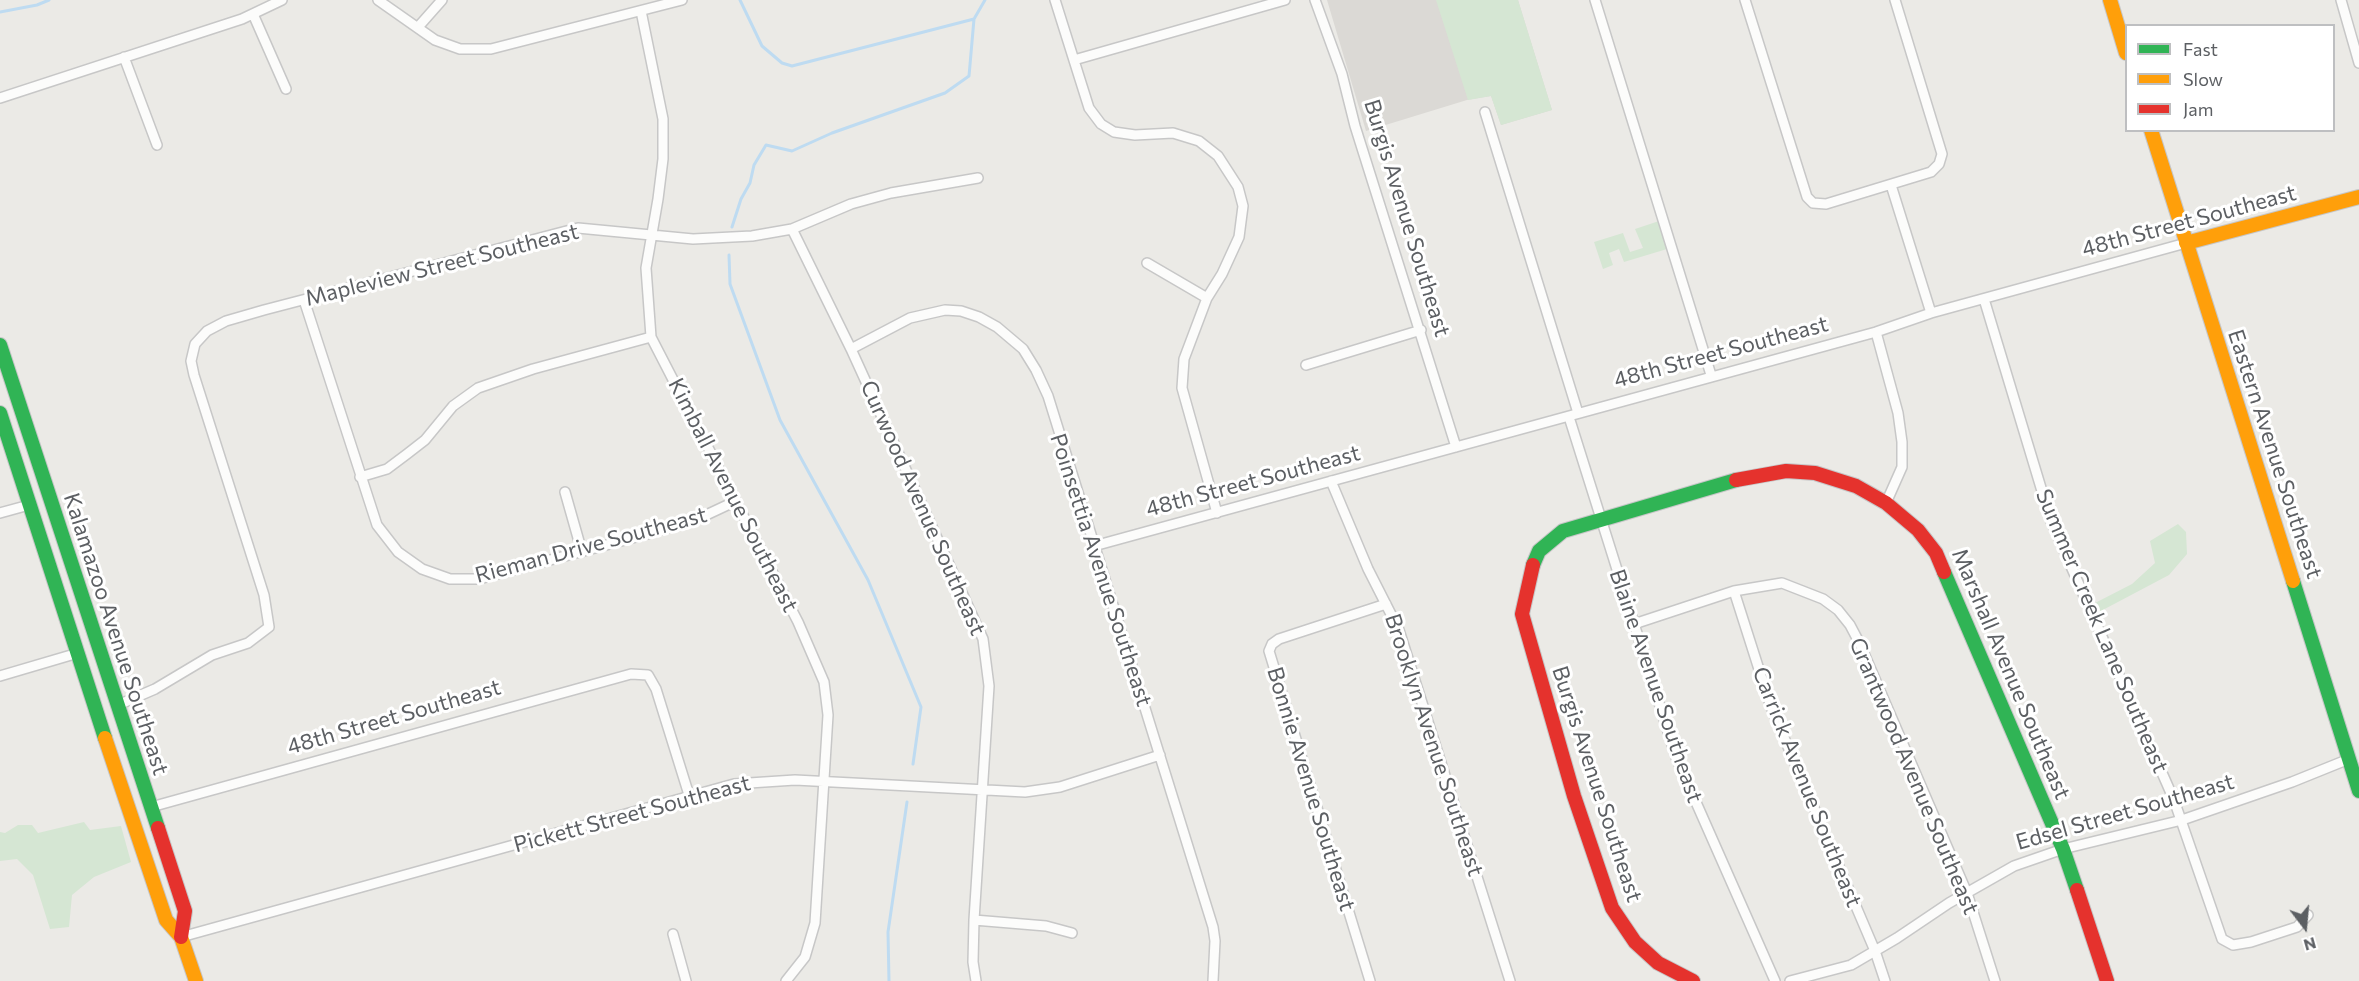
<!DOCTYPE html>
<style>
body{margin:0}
#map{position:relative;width:2359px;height:981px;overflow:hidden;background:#ebeae6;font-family:Commissioner,sans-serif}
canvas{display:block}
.legend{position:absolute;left:2125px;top:24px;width:210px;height:108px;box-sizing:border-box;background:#fff;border:2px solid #bebfc1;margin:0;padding:8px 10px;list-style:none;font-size:18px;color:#5c5f63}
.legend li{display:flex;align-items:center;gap:12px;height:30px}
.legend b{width:30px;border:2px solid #bebfc1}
.north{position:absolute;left:2275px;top:897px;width:60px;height:60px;-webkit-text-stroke:4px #fff;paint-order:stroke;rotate:164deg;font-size:16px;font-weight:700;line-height:24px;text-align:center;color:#5c5f63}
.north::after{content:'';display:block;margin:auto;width:21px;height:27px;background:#5c5f63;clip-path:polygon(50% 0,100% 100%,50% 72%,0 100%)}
</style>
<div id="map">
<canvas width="2359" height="981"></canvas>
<ul class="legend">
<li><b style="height:8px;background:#30b455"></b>Fast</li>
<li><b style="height:8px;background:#ff9f0a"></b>Slow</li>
<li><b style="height:8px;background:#e5322d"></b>Jam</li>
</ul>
<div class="north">N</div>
</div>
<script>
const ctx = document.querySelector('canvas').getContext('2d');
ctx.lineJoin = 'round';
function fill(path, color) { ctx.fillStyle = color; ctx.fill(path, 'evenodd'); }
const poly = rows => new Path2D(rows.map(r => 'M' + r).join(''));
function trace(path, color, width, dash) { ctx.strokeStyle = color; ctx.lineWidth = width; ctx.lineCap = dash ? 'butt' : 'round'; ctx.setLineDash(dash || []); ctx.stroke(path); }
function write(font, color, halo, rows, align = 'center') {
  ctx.font = font + ' Commissioner,sans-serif'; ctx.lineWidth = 6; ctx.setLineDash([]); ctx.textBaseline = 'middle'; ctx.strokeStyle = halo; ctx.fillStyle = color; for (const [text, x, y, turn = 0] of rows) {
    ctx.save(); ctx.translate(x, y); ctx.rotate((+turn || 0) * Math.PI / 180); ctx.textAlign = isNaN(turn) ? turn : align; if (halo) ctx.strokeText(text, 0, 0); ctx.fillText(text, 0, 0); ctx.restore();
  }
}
const education = poly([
 [1327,0,1518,0,1552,110,1501,125,1491,96,1467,100,1366,131]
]);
const green = poly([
 [1436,0,1518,0,1552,110,1501,125,1491,96,1468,100],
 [1659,221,1667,249,1624,262,1619,249,1609,253,1613,265,1603,269,1594,242,1623,233,1630,252,1643,248,1635,229],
 [2178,524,2186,532,2187,554,2169,575,2099,612,2095,603,2132,584,2155,563,2150,541],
 [84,822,90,830,121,826,131,862,94,877,72,895,69,927,50,929,33,875,17,859,0,861,0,832,5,833,18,825,32,825,38,833]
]);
const stream = poly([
 [740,0,762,46,782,63,792,66,974,19],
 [0,12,37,5,49,0],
 [732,227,741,199,750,183,754,165,766,145,792,151,832,133,945,93,969,76,974,19,985,0],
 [729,255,730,284,780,420,868,580,921,707,913,764],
 [889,981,888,932,907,802]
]);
const street = poly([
 [378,0,435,40,460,49,491,49,682,0],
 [1055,0,1089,108,1101,124,1114,132,1135,135,1173,133,1199,141,1218,156,1238,187,1243,206,1239,237,1222,274,1207,298,1184,359,1182,388,1217,513],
 [1315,0,1342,74,1355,126,1456,447],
 [1595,0,1711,375],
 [1745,0,1807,197,1813,203,1826,204,1931,172,1939,164,1942,154,1895,0],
 [2341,0,2359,63],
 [641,11,663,119,663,159,658,199,646,268,651,337,798,622,824,682,828,715,815,923,805,957,786,981],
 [253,14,286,89],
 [419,26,442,0],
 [124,57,157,145],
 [1074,60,1285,0],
 [0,98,242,19,282,0],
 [1485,112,1578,413],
 [1891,185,1931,313],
 [792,229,851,349,983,639,989,686,974,920,973,962,976,981],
 [1147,263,1207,298],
 [1984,299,2051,521,2174,800,2222,939,2233,945,2251,942,2297,927,2308,915],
 [304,300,377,525,398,552,422,569,450,579,479,579,651,533,704,516,736,501],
 [1876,332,1898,413,1902,442,1902,467,1886,503],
 [851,349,910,318,945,310,961,311,979,317,997,327,1023,349,1036,370,1048,396,1213,927,1215,941,1213,981],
 [1306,365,1421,330],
 [1569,417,1676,757,1775,981],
 [360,477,387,469,407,454,425,440,453,406,478,388,533,369,651,337],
 [1331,481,1368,569,1399,630,1510,981],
 [565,492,582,552],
 [0,513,29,505],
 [1094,546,1876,332,1931,313,2186,243],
 [1734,591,1771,707,1875,951,1885,981],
 [1634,624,1734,591,1782,583,1823,599,1838,610,1850,625,1860,644,1967,893,1995,981],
 [0,676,78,653],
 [118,705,155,689,212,655,248,643,269,627,264,595,194,375,191,361,195,344,207,331,226,321,264,310,578,228,693,239,752,236,792,229,851,204,891,193,978,178],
 [151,807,631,674,648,675,656,689,689,795],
 [974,920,1046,926,1072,933],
 [673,934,686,981],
 [181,937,734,784,795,780,1025,792,1060,787,1160,755],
 [1370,981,1269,651,1272,644,1279,639,1386,604],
 [1790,981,1851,965,1897,938,1949,903,2014,866,2063,849,2182,820,2292,782,2349,759]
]);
const fast = poly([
 [0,345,158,828],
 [0,413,105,738],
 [1533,565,1539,551,1563,531,1736,480],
 [1944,572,2063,849,2077,890],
 [2293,581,2359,791]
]);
const slow = poly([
 [2110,0,2126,53],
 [2151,130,2293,581],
 [2186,243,2359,197],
 [105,738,166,920,181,937,196,981]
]);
const jam = poly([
 [1736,480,1786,471,1815,473,1856,486,1886,503,1918,530,1936,553,1944,572],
 [1533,565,1522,614,1574,796,1612,908,1635,942,1658,963,1693,981],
 [158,828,185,911,181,937],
 [2077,890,2107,981]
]);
const streetNames = [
 ["Burgis Avenue Southeast",1407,218,73],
 ["48th Street Southeast",2189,221,-15],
 ["Mapleview Street Southeast",442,265,-14],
 ["48th Street Southeast",1721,352,-15],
 ["Eastern Avenue Southeast",2275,454,72],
 ["48th Street Southeast",1253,481,-15],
 ["Kimball Avenue Southeast",733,495,63],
 ["Curwood Avenue Southeast",923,508,66],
 ["Rieman Drive Southeast",591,545,-15],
 ["Poinsettia Avenue Southeast",1101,570,72],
 ["Summer Creek Lane Southeast",2102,631,67],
 ["Kalamazoo Avenue Southeast",116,634,72],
 ["Marshall Avenue Southeast",2011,674,67],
 ["Blaine Avenue Southeast",1656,686,71],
 ["48th Street Southeast",394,717,-16],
 ["Brooklyn Avenue Southeast",1434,745,72],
 ["Grantwood Avenue Southeast",1914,776,67],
 ["Burgis Avenue Southeast",1597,784,72],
 ["Carrick Avenue Southeast",1807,787,68],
 ["Bonnie Avenue Southeast",1311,789,73],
 ["Edsel Street Southeast",2125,812,-16],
 ["Pickett Street Southeast",632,814,-15]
];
fill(education, '#dbd9d5');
fill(green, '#d5e6d3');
trace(stream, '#bedbf1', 3);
trace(street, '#c7c7c7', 12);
trace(fast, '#c6c6c7', 16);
trace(slow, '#c6c6c7', 16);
trace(jam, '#c6c6c7', 16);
trace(street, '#fcfcfb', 9);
trace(fast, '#30b455', 14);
trace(slow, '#ff9f0a', 14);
trace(jam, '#e5322d', 14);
write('22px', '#5c5f63', '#fff', streetNames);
</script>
